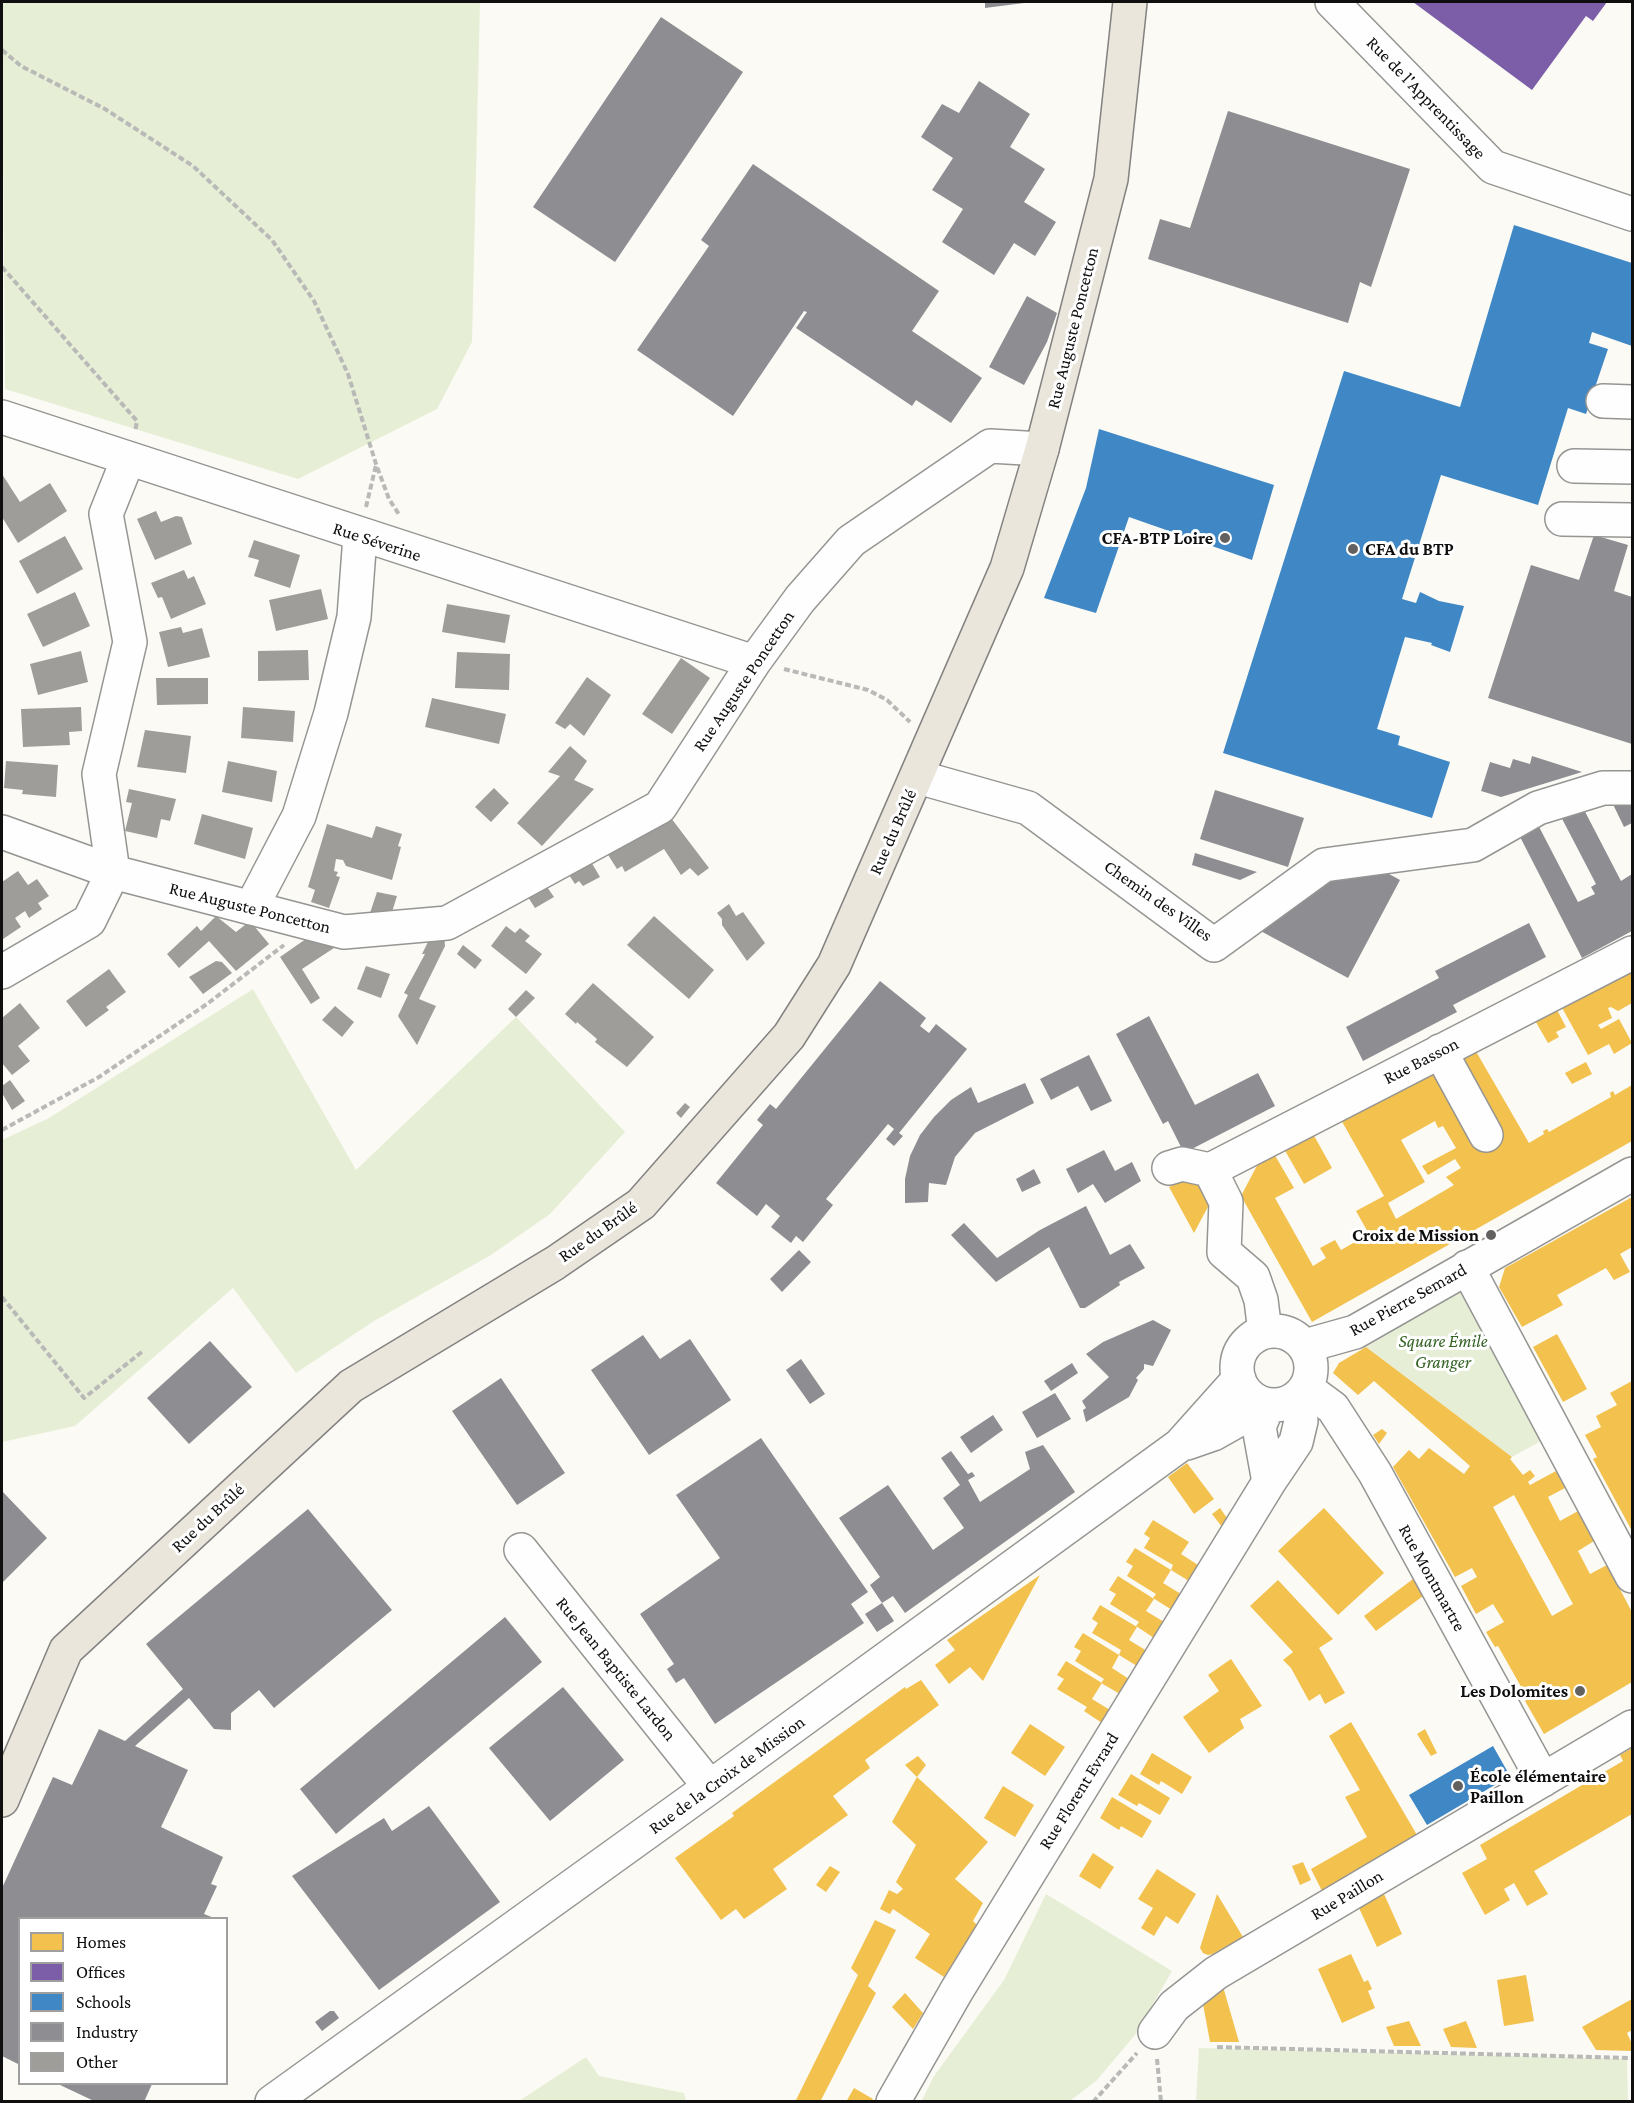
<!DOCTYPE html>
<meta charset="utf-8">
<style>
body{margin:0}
#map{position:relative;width:1634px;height:2103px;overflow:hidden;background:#fbfaf5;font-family:"Crimson Pro",serif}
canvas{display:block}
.frame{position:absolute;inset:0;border:3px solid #0f0f0f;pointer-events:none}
.legend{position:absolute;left:18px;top:1917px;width:210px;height:168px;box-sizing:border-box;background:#fff;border:2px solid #9f9f9f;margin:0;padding:8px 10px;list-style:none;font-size:18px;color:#0f0f0f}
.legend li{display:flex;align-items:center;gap:12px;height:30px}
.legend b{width:30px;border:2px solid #9f9f9f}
</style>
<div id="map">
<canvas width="1634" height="2103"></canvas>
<div class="frame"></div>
<ul class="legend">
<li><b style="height:16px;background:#f2c14e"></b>Homes</li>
<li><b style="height:16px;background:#7b5ea7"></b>Offices</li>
<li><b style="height:16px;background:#3f88c5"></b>Schools</li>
<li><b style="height:16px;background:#8d8d92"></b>Industry</li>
<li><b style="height:16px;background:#9f9d9a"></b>Other</li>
</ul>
</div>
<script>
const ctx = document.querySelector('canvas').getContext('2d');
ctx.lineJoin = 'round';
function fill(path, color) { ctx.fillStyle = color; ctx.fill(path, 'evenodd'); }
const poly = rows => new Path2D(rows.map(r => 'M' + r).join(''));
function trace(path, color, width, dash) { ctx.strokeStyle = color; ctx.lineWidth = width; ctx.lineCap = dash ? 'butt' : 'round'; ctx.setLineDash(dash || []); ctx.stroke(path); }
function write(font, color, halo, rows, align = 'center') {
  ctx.font = font + ' "Crimson Pro",serif'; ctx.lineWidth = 6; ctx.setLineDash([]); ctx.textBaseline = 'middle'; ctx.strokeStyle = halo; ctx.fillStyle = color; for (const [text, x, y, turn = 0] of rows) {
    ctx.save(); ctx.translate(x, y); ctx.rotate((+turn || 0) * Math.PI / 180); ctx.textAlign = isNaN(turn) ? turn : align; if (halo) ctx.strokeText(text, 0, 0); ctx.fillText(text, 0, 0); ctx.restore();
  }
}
const green = poly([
 [2,2,480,2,472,342,437,409,298,479,5,389],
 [253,989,356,1170,516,1017,625,1132,550,1214,491,1255,374,1321,296,1373,233,1288,75,1426,2,1442,2,1140,49,1118],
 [1460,1291,1541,1441,1512,1457,1366,1347],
 [1046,1894,1172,1971,1135,2035,1097,2080,1070,2101,921,2102,934,2076,1004,1980],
 [1199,2048,1627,2059,1628,2101,1196,2101],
 [586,2057,599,2076,684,2093,686,2101,519,2101]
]);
const homes = poly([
 [1632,967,1632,1003,1618,1011,1611,1007,1608,1008,1612,1018,1598,1025,1601,1029,1619,1019,1632,1043,1614,1054,1609,1044,1588,1055,1560,1004],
 [1555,1006,1566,1027,1556,1032,1559,1037,1548,1043,1533,1017],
 [1474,1048,1529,1143,1544,1134,1543,1131,1547,1129,1549,1132,1611,1097,1610,1093,1613,1091,1615,1095,1632,1085,1632,1141,1312,1322,1241,1196,1261,1158,1273,1152,1294,1188,1275,1198,1313,1266,1326,1258,1320,1248,1335,1240,1341,1250,1369,1234,1356,1211,1384,1196,1340,1118],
 [1435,1121,1438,1128,1443,1126,1456,1148,1422,1166,1428,1175,1455,1159,1461,1168,1446,1177,1454,1185,1396,1219,1388,1203,1425,1182,1401,1140],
 [1586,1062,1592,1074,1572,1084,1565,1073],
 [1312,1132,1332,1168,1304,1184,1283,1147],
 [1194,1173,1210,1203,1194,1233,1169,1187],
 [1632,1197,1632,1247,1620,1254,1630,1272,1614,1280,1606,1268,1557,1295,1563,1305,1522,1327,1499,1287,1505,1268],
 [1557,1334,1587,1389,1563,1402,1533,1347],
 [1366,1347,1512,1457,1510,1459,1523,1475,1530,1470,1535,1476,1528,1482,1530,1485,1556,1471,1565,1488,1548,1497,1560,1521,1578,1511,1594,1541,1578,1551,1590,1574,1607,1565,1632,1612,1632,1682,1544,1734,1525,1701,1528,1699,1498,1646,1495,1647,1486,1632,1504,1622,1493,1604,1476,1614,1461,1586,1477,1577,1472,1568,1455,1577,1393,1467,1409,1450,1419,1459,1429,1448,1464,1474,1470,1466,1374,1381,1358,1395,1333,1373,1339,1363],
 [1514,1495,1573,1604,1552,1616,1493,1507],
 [1632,1381,1632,1531,1593,1459,1597,1457,1585,1435,1601,1427,1596,1416,1617,1405,1610,1393],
 [1382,1429,1387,1433,1379,1444,1373,1435],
 [1187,1463,1214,1499,1194,1514,1168,1477],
 [1220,1508,1227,1518,1222,1527,1212,1514],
 [1324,1508,1384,1573,1338,1615,1278,1551],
 [1153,1520,1189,1542,1181,1554,1198,1565,1189,1581,1171,1570,1173,1565,1144,1548,1150,1538,1144,1534],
 [1135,1548,1171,1570,1163,1583,1181,1594,1172,1610,1153,1598,1156,1594,1127,1576,1133,1566,1126,1562],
 [1040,1575,983,1681,970,1667,949,1684,935,1665,955,1650,947,1640],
 [1118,1576,1154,1599,1146,1611,1164,1622,1154,1638,1136,1626,1139,1622,1110,1604,1116,1594,1109,1590],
 [1413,1579,1423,1596,1376,1631,1364,1616],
 [1278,1580,1333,1639,1319,1648,1345,1693,1325,1704,1320,1694,1309,1701,1291,1668,1283,1660,1293,1652,1250,1606],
 [1100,1605,1137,1627,1129,1640,1147,1651,1137,1666,1119,1655,1121,1650,1092,1633,1098,1623,1092,1619],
 [1083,1633,1119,1655,1112,1668,1129,1679,1120,1694,1101,1683,1104,1679,1075,1661,1081,1651,1074,1647],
 [1231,1659,1262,1706,1240,1719,1244,1728,1209,1753,1183,1717,1219,1691,1208,1675],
 [1066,1661,1102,1683,1092,1699,1110,1710,1102,1723,1084,1711,1087,1707,1057,1689,1064,1679,1057,1675],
 [921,1680,939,1705,865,1760,870,1768,833,1796,848,1815,773,1869,787,1889,744,1919,736,1909,721,1920,675,1858,734,1816,732,1813,905,1687,906,1689],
 [1351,1722,1417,1835,1322,1891,1311,1869,1367,1837,1345,1797,1360,1790,1329,1736],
 [1030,1724,1065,1747,1045,1776,1011,1753],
 [1425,1729,1437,1753,1431,1756,1417,1734],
 [1632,1748,1632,1814,1534,1871,1548,1894,1527,1906,1514,1883,1504,1889,1510,1900,1485,1915,1462,1873,1487,1859,1480,1845,1623,1761,1620,1755],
 [1152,1753,1192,1777,1182,1794,1161,1781,1159,1785,1140,1774],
 [918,1756,926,1765,917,1777,988,1842,955,1879,983,1903,973,1921,977,1925,944,1977,915,1958,930,1934,893,1909,890,1914,880,1909,889,1890,897,1894,903,1889,896,1882,916,1845,892,1822,917,1777,905,1765],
 [1131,1774,1170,1798,1160,1815,1139,1803,1137,1806,1118,1795],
 [1003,1786,1034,1805,1015,1837,984,1818],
 [1112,1797,1152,1821,1142,1838,1121,1826,1119,1830,1100,1818],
 [1093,1853,1114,1867,1100,1889,1079,1876],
 [1303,1862,1311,1880,1300,1885,1292,1866],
 [830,1866,840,1872,826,1892,816,1885],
 [1157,1869,1196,1894,1178,1924,1166,1916,1154,1936,1141,1928,1153,1908,1138,1899],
 [1217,1894,1243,1937,1213,1954,1208,1955,1203,1953,1200,1948],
 [1384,1894,1402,1934,1377,1947,1359,1908],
 [875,1920,896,1930,868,1986,876,1993,820,2102,799,2102,796,2100,858,1975,851,1968],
 [1351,1954,1364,1982,1368,1980,1372,1989,1368,1991,1375,2008,1342,2023,1318,1969],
 [1526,1975,1534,2021,1504,2026,1497,1980],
 [1200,1988,1224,1990,1239,2042,1210,2042],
 [905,1993,923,2013,913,2029,892,2007],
 [1632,1999,1632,2030,1627,2033,1632,2044,1632,2051,1596,2050,1582,2027],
 [1409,2021,1421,2046,1394,2046,1386,2027],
 [1466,2021,1477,2048,1451,2047,1443,2029],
 [854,2088,873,2099,871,2102,846,2102]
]);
const offices = poly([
 [1413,2,1607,2,1593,21,1586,16,1532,90]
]);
const schools = poly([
 [1514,225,1632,263,1632,346,1592,332,1589,343,1608,349,1586,414,1568,408,1538,505,1441,475,1402,599,1416,603,1420,592,1439,601,1464,606,1450,652,1431,645,1432,643,1405,637,1377,729,1400,736,1398,745,1450,762,1432,818,1223,753,1344,371,1460,407],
 [1099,429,1274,485,1252,560,1129,517,1096,613,1044,598,1086,488],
 [1493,1746,1510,1776,1427,1825,1409,1795]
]);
const industry = poly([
 [985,2,1024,2,1024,3,985,8],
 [661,17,743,72,615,262,533,207],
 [979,81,1030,114,1010,147,1045,169,1024,202,1056,222,1035,256,1014,243,994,275,942,242,963,209,932,190,953,158,921,137,942,104,959,113],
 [1228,111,1410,169,1371,287,1360,282,1348,323,1148,259,1160,219,1190,228],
 [753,164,939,291,912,331,982,378,951,423,916,400,912,406,796,328,807,312,804,311,733,416,637,350,709,246,701,240],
 [1027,296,1057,313,1047,342,1024,385,989,367],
 [1594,535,1628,545,1614,591,1632,597,1632,744,1488,698,1531,565,1579,580],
 [1532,756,1582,772,1501,797,1481,791,1490,762,1510,768,1513,759,1530,764],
 [1215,790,1304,818,1288,867,1200,839],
 [1632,795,1632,823,1624,827,1609,796],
 [1580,802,1621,881,1632,874,1632,931,1582,958,1515,827,1535,819,1578,902,1595,894,1591,887,1596,884,1557,809],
 [1195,853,1257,872,1240,880,1192,865],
 [1380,869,1400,880,1348,978,1255,928,1327,882],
 [1529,923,1546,957,1453,1005,1457,1012,1363,1061,1346,1027,1439,978,1435,971],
 [880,981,926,1018,920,1026,929,1033,936,1024,967,1049,899,1133,903,1136,894,1146,886,1139,894,1129,888,1124,826,1199,833,1205,803,1242,796,1236,791,1243,771,1227,780,1216,766,1204,757,1216,716,1183,763,1125,757,1120,770,1104,776,1109],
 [1149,1016,1195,1105,1258,1073,1275,1106,1184,1153,1168,1121,1163,1124,1116,1034],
 [1089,1055,1112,1101,1091,1111,1078,1086,1051,1100,1040,1079],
 [1025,1083,1034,1103,975,1133,955,1157,946,1185,929,1183,928,1202,905,1203,905,1179,910,1156,920,1135,934,1117,951,1100,971,1087,978,1103],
 [1104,1150,1115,1171,1132,1162,1141,1181,1105,1203,1093,1184,1078,1193,1066,1169],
 [1034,1169,1041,1183,1022,1192,1016,1179],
 [1086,1206,1110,1255,1130,1244,1145,1268,1119,1282,1120,1285,1085,1308,1080,1308,1049,1247,996,1282,951,1235,964,1223,997,1258,1040,1230],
 [799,1250,811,1262,782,1292,770,1279],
 [1153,1320,1171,1330,1153,1366,1144,1364,1144,1369,1136,1378,1138,1380,1129,1397,1086,1422,1083,1410,1086,1408,1082,1401,1109,1377,1086,1354,1103,1342],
 [643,1335,660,1359,690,1339,731,1400,649,1455,591,1370],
 [210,1341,252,1387,189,1444,147,1398],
 [801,1359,825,1394,810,1404,786,1370],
 [1072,1363,1078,1373,1051,1391,1044,1381],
 [501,1378,565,1473,517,1505,452,1411],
 [1055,1393,1071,1419,1037,1438,1022,1412],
 [993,1415,1003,1430,971,1453,960,1437],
 [761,1438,868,1592,851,1604,864,1623,715,1724,684,1678,676,1683,667,1669,674,1664,640,1614,720,1558,676,1495],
 [1043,1445,1075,1492,905,1613,893,1596,882,1603,870,1585,880,1577,839,1518,888,1485,933,1550,964,1528,943,1498,960,1485,941,1458,951,1451,968,1474,972,1472,975,1476,968,1480,980,1502,1030,1469,1025,1452],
 [2,1491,47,1538,2,1583],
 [308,1509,392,1610,274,1708,259,1690,231,1713,231,1730,214,1729,189,1698,135,1746,188,1770,161,1827,223,1857,211,1884,217,1886,204,1914,214,1918,20,1918,20,2065,2,2056,2,1888,53,1777,72,1785,99,1729,125,1741,183,1689,146,1644],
 [882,1603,894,1621,877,1632,865,1614],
 [505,1617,542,1662,336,1834,300,1789],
 [563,1687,624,1760,550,1821,489,1748],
 [429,1806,500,1902,379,1990,292,1876,384,1818,392,1831],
 [330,2011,334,2011,339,2018,322,2031,315,2022],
 [58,2084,152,2084,144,2102,96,2102]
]);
const building = poly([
 [2,474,20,502,50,483,67,511,18,543,2,517],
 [156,511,161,522,176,516,182,517,192,544,155,560,137,519],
 [65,536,83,569,37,594,19,561],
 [254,540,300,555,290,588,254,576,259,560,248,557],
 [184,570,188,579,194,576,206,604,171,619,162,597,158,598,151,583],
 [321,589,328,619,276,631,269,600],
 [75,592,90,626,43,647,27,614],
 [447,604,510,615,505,643,442,632],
 [181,627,183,633,202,628,210,657,168,667,159,632],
 [308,650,309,680,258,681,258,651],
 [81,651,88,682,38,695,30,664],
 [457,652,510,654,509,690,455,688],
 [681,658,710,678,672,734,642,714],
 [587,677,611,695,584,736,570,724,565,729,555,723],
 [156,678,208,678,208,704,157,705],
 [432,698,506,714,499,744,425,727],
 [81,707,82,731,69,732,70,745,23,747,21,709],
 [243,707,295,711,293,742,241,738],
 [145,730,191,736,186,773,137,767],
 [570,746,587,761,574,780,594,789,542,846,517,823,560,776,548,772],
 [6,761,58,765,56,797,22,794,23,790,4,788],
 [228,761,277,771,272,802,222,792],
 [494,788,509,803,491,822,475,807],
 [129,789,176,799,170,821,161,819,157,838,125,831,132,803,126,802],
 [202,814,253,828,245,859,194,844],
 [668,814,709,868,698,876,690,868,681,875,664,849,625,872,622,866,617,869,605,850],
 [327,824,372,838,376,826,402,834,398,846,401,847,392,880,346,866,343,860,336,859,334,871,338,872,336,876,340,877,329,908,311,902,315,890,308,887],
 [590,860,600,877,583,886,579,881,575,884,567,872],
 [18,871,28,885,37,879,49,896,38,903,42,909,29,918,25,911,15,918,21,927,3,939,2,882],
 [545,884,554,897,535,908,526,894],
 [377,892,397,896,391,915,370,913],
 [729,904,736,916,743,912,765,943,747,961,722,925,722,919,717,913],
 [216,916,236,932,250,921,269,944,236,971,209,941,179,968,167,954,197,926,201,931],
 [654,916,714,970,689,999,627,945],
 [506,926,515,933,520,928,530,936,525,941,542,954,526,974,491,946],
 [313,934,337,946,302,969,320,998,311,1004,280,957],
 [444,934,445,946,419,999,436,1006,417,1045,398,1016,408,995,404,993,425,954,422,954,431,936],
 [463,945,482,960,475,969,457,954],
 [216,961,222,962,232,973,203,994,189,977],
 [366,966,390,974,381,998,357,989],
 [109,969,126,992,106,1007,109,1010,86,1027,66,1001],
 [593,983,654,1037,627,1067,595,1042,597,1039,577,1022,576,1024,565,1014],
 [526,990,535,998,516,1017,508,1009],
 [20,1003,40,1028,18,1046,30,1061,12,1075,2,1063,2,1018],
 [335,1006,354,1022,342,1037,322,1020],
 [10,1080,25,1101,12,1110,2,1093,2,1086],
 [685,1103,690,1107,681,1118,676,1113]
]);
const path = poly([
 [2,50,21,66,105,109,193,166,272,240,314,301,348,374,376,464,389,499,400,516],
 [2,267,137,421,135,432],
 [366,507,376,465],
 [784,669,868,690,887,700,910,722],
 [2,1130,99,1077,207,1004,284,945],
 [2,1297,84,1398,143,1351],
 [1217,2047,1632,2058],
 [1157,2059,1161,2102],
 [1093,2102,1137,2053]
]);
const minor = poly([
 [1332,2,1493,167,1632,214],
 [1603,401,1632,402],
 [2,417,754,662],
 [1574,466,1632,467],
 [1562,519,1632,520],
 [918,777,1028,808,1214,945,1324,865,1473,845,1538,808,1603,788,1632,788],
 [2,832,113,872,344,932,447,923,660,807,754,662,800,599,851,541,990,446,1042,449],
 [113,872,99,774,130,642,106,514,128,459],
 [251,908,299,816,331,713,354,617,360,536],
 [2,972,89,921,113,872],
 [1440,1051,1486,1135],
 [1169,1168,1182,1164,1210,1170],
 [1210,1170,1632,953],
 [1210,1170,1226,1202,1224,1252,1253,1277,1261,1300,1265,1332],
 [1467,1267,1632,1576],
 '1237 1368a37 37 0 1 1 74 0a37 37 0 1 1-74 0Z',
 [1305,1346,1355,1332,1632,1174],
 [1306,1388,1333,1408,1375,1473,1543,1780],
 [1268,1405,1259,1427,1269,1482],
 [1187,1443,1213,1434,1245,1416,1261,1403],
 [521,1550,710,1787],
 [1155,2032,1174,2006,1216,1973,1632,1727],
 [272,2102,710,1787,1180,1445,1239,1379],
 [893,2102,957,1990,1269,1482,1296,1442,1301,1421,1296,1399]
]);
const major = poly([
 [2,1800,66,1650,351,1386,555,1263,641,1204,789,1036,834,965,1007,568,1042,449,1111,179,1130,2]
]);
const markers = [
 [1225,538,6,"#626160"],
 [1353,549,6,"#626160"],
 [1491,1235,6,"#626160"],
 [1580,1691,6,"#626160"],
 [1458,1786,6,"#626160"]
];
const streetNames = [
 ["Rue de l'Apprentissage",1426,98,46],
 ["Rue Auguste Poncetton",1073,328,-76],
 ["Rue Séverine",377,542,18],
 ["Rue Auguste Poncetton",744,681,-56],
 ["Rue du Brûlé",893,832,-66],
 ["Chemin des Villes",1158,901,35],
 ["Rue Auguste Poncetton",250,908,14],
 ["Rue Basson",1421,1061,-27],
 ["Rue du Brûlé",598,1232,-35],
 ["Rue Pierre Semard",1408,1300,-29],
 ["Rue du Brûlé",208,1518,-43],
 ["Rue Montmartre",1432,1578,61],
 ["Rue Jean Baptiste Lardon",616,1669,51],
 ["Rue de la Croix de Mission",727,1775,-36],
 ["Rue Florent Evrard",1079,1791,-58],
 ["Rue Paillon",1347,1895,-31]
];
const poiNames = [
 ["CFA-BTP Loire",1213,538],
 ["CFA du BTP",1365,549,"left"],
 ["Croix de Mission",1479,1235],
 ["Les Dolomites",1568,1691],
 ["École élémentaire",1470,1776,"left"],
 ["Paillon",1470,1797,"left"]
];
const parkNames = [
 ["Square Émile",1443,1341],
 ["Granger",1443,1362]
];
fill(green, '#e6efd6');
fill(homes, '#f2c14e');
fill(offices, '#7b5ea7');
fill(schools, '#3f88c5');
fill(industry, '#8d8d92');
fill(building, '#9f9d9a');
trace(minor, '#959593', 36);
trace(major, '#838280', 36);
trace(path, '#b9b9b8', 4, [6, 3]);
trace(minor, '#fefefe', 33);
trace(major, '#ebe6dc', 33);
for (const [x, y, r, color] of markers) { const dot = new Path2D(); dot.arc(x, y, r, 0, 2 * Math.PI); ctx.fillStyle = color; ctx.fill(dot); trace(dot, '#fff', 2); }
write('18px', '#0f0f0f', '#fff', streetNames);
write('bold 18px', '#0f0f0f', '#fff', poiNames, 'right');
write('italic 18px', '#336224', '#fff', parkNames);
</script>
